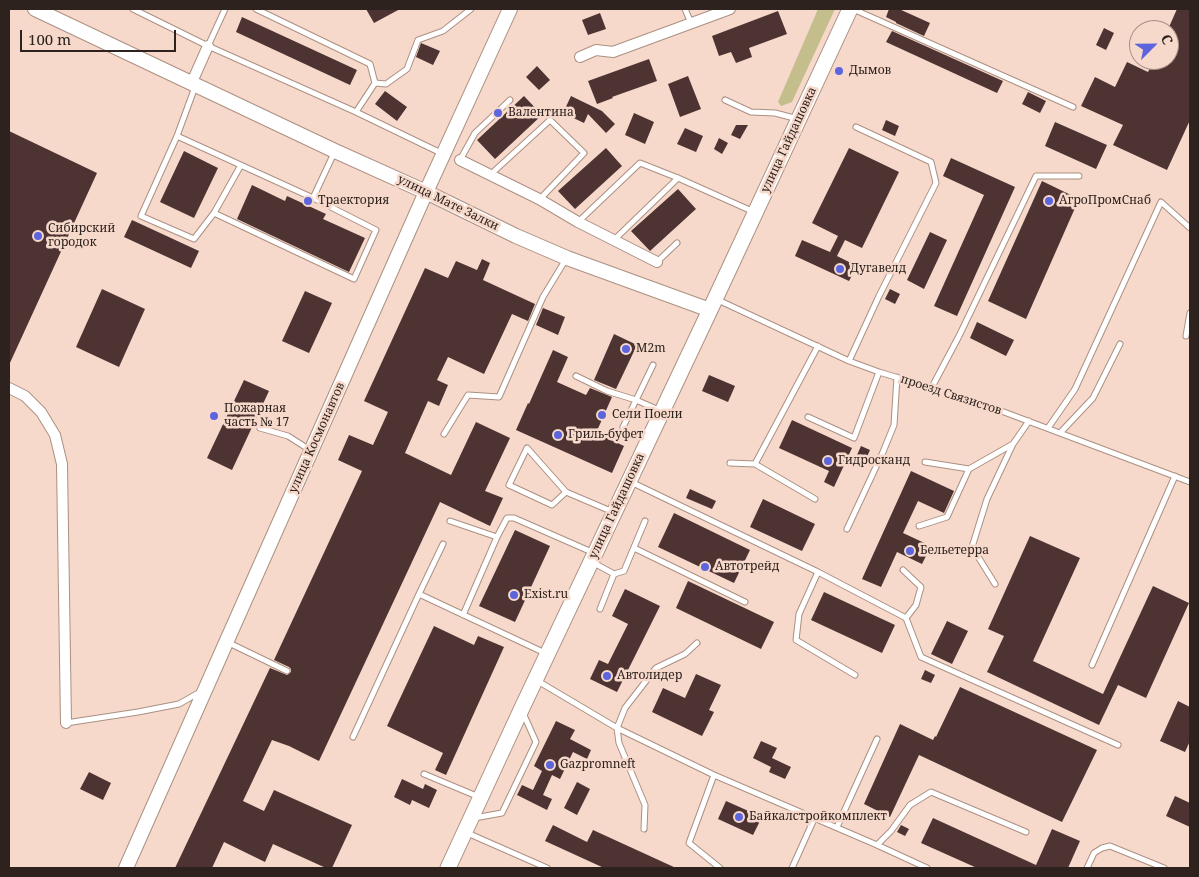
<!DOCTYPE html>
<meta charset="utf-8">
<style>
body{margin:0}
#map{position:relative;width:1199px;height:877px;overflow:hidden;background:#f6d9cb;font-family:"Noto Serif",serif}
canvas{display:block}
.frame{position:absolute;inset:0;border:10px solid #2d221d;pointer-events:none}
.north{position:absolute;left:1129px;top:20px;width:50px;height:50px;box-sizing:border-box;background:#f6d9cb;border:1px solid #a69085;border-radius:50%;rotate:67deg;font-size:14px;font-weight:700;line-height:20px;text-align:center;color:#2d221d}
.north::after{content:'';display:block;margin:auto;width:18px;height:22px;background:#5c65dc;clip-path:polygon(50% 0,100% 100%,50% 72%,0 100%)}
.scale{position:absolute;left:20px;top:30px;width:156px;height:22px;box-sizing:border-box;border:2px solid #2d221d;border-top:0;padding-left:6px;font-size:15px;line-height:18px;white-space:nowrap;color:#2d221d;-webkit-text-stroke:4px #f6d9cb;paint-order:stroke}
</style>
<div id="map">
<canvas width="1199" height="877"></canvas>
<div class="frame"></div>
<div class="north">С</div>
<div class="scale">100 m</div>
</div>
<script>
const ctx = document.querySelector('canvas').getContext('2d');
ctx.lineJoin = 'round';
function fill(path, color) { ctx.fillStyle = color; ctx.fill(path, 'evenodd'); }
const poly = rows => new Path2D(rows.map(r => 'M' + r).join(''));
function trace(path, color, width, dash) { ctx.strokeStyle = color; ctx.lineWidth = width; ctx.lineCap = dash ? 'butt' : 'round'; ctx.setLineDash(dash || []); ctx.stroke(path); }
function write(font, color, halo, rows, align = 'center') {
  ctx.font = font + ' "Noto Serif",serif'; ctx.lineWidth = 5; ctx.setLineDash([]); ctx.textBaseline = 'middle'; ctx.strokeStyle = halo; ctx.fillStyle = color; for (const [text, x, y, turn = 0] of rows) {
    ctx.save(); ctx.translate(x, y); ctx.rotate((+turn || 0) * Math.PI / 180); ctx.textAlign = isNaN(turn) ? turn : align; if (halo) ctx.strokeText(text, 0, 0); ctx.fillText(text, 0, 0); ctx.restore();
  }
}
const green = poly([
 [818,9,835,9,792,102,781,106,778,102]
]);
const building = poly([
 [366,9,400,9,374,23],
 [889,9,899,9,930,23,924,36,896,23,896,22,886,17],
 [1177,9,1190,9,1190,120,1167,170,1113,145,1123,125,1081,106,1095,77,1115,87,1127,62,1148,72,1154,60,1169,60,1169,27],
 [778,11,787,34,749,48,752,57,736,63,731,52,719,56,712,36],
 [600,13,606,29,588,35,582,20],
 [242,17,357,70,350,85,236,32],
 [1104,28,1114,33,1106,50,1096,45],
 [892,31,1003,81,997,93,886,42],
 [421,43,440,51,433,65,416,57],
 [649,59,657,81,612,97,613,98,597,104,588,81],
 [537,66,550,80,539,90,526,77],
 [688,76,701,109,680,117,668,84],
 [385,91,407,107,397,121,375,104],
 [1028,92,1046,101,1040,113,1022,104],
 [524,96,542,115,495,159,477,140],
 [571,96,602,111,615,124,606,133,588,114,584,123,563,113],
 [634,113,654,122,645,144,625,135],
 [886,120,899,126,895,136,882,130],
 [1055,122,1107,145,1096,169,1045,146],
 [736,125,748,125,740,139,731,135],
 [685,128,703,136,696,152,677,144],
 [9,131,97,173,9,365],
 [719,138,728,143,722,154,714,149],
 [606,148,622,166,575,209,558,191],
 [849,148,899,172,862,248,845,240,837,256,857,266,849,281,795,256,802,240,830,252,838,236,812,223],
 [184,151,218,168,194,218,160,202],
 [951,158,1015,187,957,316,934,306,984,195,943,176],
 [1042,181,1079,199,1026,319,988,301],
 [252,185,285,201,287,196,326,214,323,219,365,238,349,272,237,219],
 [678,189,696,209,650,251,631,231],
 [132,220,199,251,191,268,124,237],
 [930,232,947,240,924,289,907,280],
 [482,259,490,263,483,280,535,304,528,321,512,314,484,374,448,357,437,380,448,385,439,406,428,401,405,453,451,475,476,422,510,438,485,491,503,498,490,526,440,502,319,761,289,746,272,740,243,801,264,811,274,790,352,825,332,868,326,868,273,844,265,862,224,842,212,868,175,868,269,670,270,668,287,675,291,672,291,669,289,667,274,660,362,471,338,460,349,435,373,445,388,412,364,401,425,268,448,278,456,261,477,270],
 [102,289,145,309,119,367,76,347],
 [890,289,900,294,895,304,885,299],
 [305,291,332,303,309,353,282,341],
 [543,308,565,317,558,335,536,325],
 [977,322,1014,340,1006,356,970,338],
 [614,334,637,345,616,389,594,380],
 [553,350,568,357,557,382,586,395,590,388,612,397,596,433,624,446,612,473,516,430,528,403,529,404],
 [709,375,735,386,728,402,702,391],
 [244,380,269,391,232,470,207,458],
 [792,420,852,448,834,487,824,482,829,471,779,448],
 [861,446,870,450,866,459,857,455],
 [911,471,954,491,944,513,918,501,903,533,931,546,922,564,897,552,881,587,862,579],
 [690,489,716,501,712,509,686,498],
 [763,499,815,524,802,551,750,527],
 [674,513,750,550,734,583,658,547],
 [515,530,550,546,515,622,479,606],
 [1030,536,1080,558,1033,661,1103,694,1153,586,1189,603,1146,698,1118,685,1099,725,987,672,1004,636,988,629],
 [688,581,774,622,761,649,676,608],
 [625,589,660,606,617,692,590,679,599,660,608,664,628,624,612,616],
 [824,592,895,625,882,653,811,620],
 [947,621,968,631,952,664,931,654],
 [434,626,474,645,478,636,504,647,446,775,435,770,443,753,387,726],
 [925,670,935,675,931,683,921,679],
 [696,674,721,685,709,710,714,712,702,736,652,712,663,688,685,698],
 [960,687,1097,750,1062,822,919,755,890,817,864,804,900,724,933,740,935,736,936,737],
 [1178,701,1190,707,1190,741,1185,752,1160,741],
 [556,721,575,730,570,739,591,750,587,759,573,752,560,779,552,775,543,795,552,799,547,810,517,795,522,785,533,790,542,771,534,766],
 [761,741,777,748,772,758,791,767,785,779,769,772,771,767,753,758],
 [89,772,111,783,103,800,80,789],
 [402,779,423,789,425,784,437,790,429,808,412,800,410,805,394,797],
 [577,782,590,789,577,815,564,808],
 [1175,796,1190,803,1190,827,1166,816],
 [726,801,762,817,753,835,718,819],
 [933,818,1036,865,1052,829,1080,841,1068,868,977,868,921,843],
 [553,825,587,842,593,830,676,868,604,868,545,841],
 [901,825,909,829,905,836,897,832]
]);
const lane = poly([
 [133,9,208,46,356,112,443,154],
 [256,9,370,64,375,83,356,112],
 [685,9,691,23],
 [853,9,1073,107],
 [208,46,225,9],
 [375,83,386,84,407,69,418,40,443,31,471,9],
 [195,87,177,136,141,216,194,239,214,213,241,165],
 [725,100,751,112,775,113,798,119],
 [177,136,313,198,335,151],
 [460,160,475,133,510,100],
 [490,175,550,120,584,153,540,199],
 [214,213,354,279,376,230,313,198],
 [578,222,640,163,678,178,754,212],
 [614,240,678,178],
 [657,262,677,243],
 [718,300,849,361,879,372,980,403,1190,482],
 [1186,336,1190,313],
 [849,361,879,296,936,183,931,162,856,127],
 [576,376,607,391,636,400,661,411],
 [930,387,932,387,959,336,1036,176,1079,176],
 [808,417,854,438,879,372],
 [623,427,653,365],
 [260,428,288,436,310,450],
 [1048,428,1075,389,1161,202,1190,228],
 [1060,433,1093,398,1120,344],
 [444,434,468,395,499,397,543,297,566,259],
 [925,462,969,469,1013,444],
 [730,463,755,464,818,346],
 [755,464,815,499],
 [631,482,818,572,906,618,921,657,1118,745],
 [566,492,552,505,509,485,527,448,566,492,613,512],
 [450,521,497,537],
 [919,526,947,517,969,469],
 [847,529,883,452,894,425,897,377,898,378],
 [634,548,745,602],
 [594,563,614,574,600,609],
 [903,570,921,587,916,605,906,618],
 [818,572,799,614,796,640,855,675],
 [614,574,624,571,645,521],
 [995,584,972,547,987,499,1013,444,1029,421],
 [419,594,443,544],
 [463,615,497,537,507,518,514,518,594,553],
 [227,642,287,671],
 [1092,665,1175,476],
 [536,680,617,728,714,775,877,845,927,868],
 [66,723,138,712,179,704,200,692],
 [353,737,419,594,545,653],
 [424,774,479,797],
 [714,775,689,843,720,868],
 [474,818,502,813,536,742,523,713],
 [837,827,877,739],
 [644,829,645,805,619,743,617,728,625,708,656,668,685,654,697,643],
 [465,832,547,868],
 [877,845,891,831,910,805,931,792,1026,832],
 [792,868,815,817],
 [1087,868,1094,853,1102,848,1110,846,1164,868]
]);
const street = poly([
 [580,57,596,50,613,52,730,9],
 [192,82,208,46],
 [460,160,539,199,578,222,657,262],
 [9,388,25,396,41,412,55,435,62,464,66,723]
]);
const secondary = poly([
 [35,9,335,151,426,192,516,236,567,258,710,310],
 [126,868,426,192,510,9]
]);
const primary = poly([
 [448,868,521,710,710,310,850,9]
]);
const markers = [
 [839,71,5,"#5c65dc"],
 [498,113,5,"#5c65dc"],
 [308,201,5,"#5c65dc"],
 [1049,201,5,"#5c65dc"],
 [38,236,5,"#5c65dc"],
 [840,269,5,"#5c65dc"],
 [626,349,5,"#5c65dc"],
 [602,415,5,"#5c65dc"],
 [214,416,5,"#5c65dc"],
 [558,435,5,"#5c65dc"],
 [828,461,5,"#5c65dc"],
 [910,551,5,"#5c65dc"],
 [705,567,5,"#5c65dc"],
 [514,595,5,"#5c65dc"],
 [607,676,5,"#5c65dc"],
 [550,765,5,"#5c65dc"],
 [739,817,5,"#5c65dc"]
];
const poiNames = [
 ["Дымов",849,71],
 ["Валентина",508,113],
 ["Траектория",318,201],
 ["АгроПромСнаб",1059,201],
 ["Сибирский",48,229],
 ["городок",48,243],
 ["Дугавелд",850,269],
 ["М2m",636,349],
 ["Пожарная",224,409],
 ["часть № 17",224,423],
 ["Сели Поели",612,415],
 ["Гриль-буфет",568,435],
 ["Гидросканд",838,461],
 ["Бельетерра",920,551],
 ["Автотрейд",715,567],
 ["Exist.ru",524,595],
 ["Автолидер",617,676],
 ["Gazpromneft",560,765],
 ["Байкалстройкомплект",749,817]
];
const streetNames = [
 ["улица Гайдашовка",789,140,-65],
 ["улица Мате Залки",448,203,26],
 ["проезд Связистов",951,395,18],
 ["улица Космонавтов",317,438,-66],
 ["улица Гайдашовка",617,506,-65]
];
fill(green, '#c4be8d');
fill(building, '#4d3332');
trace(lane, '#ab9082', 7);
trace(street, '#ab9082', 12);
trace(secondary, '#ab9082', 16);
trace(primary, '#ab9082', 17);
trace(lane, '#fff', 5);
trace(street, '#fff', 10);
trace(secondary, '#fff', 14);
trace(primary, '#fff', 15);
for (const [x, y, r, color] of markers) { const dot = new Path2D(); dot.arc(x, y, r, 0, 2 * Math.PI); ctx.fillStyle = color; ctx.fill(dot); trace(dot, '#f6d9cb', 2); }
write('12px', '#2d221d', '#f6d9cb', poiNames, 'left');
write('12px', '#2d221d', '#f6d9cb', streetNames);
</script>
